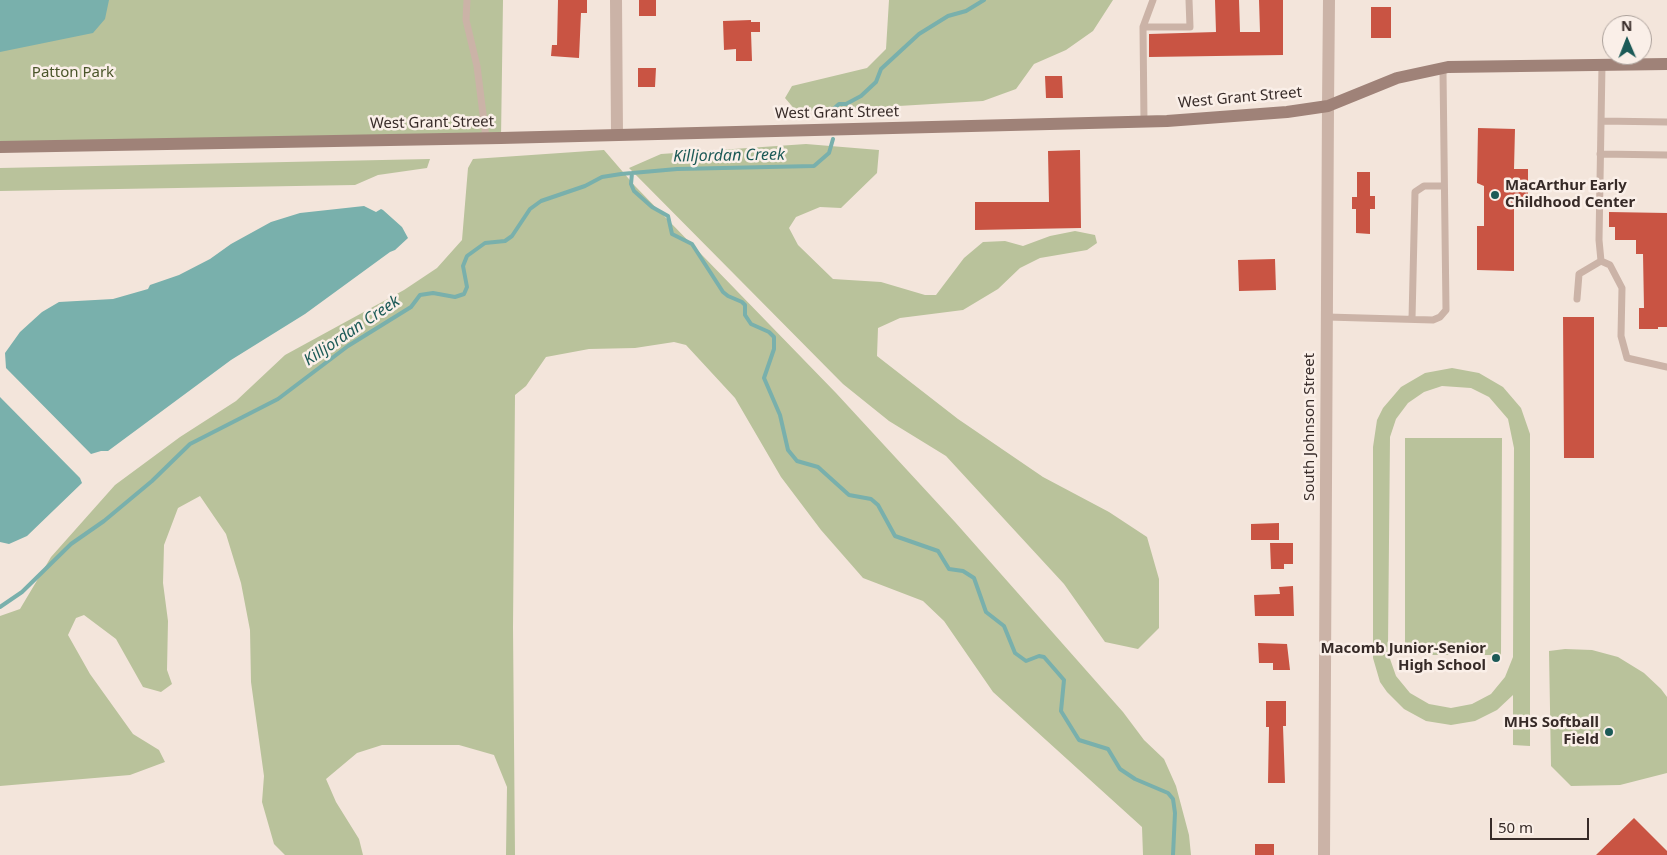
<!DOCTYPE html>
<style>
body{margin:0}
#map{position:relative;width:1667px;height:855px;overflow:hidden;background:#f3e5db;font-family:"Noto Sans",sans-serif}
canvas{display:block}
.north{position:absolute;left:1602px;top:15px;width:50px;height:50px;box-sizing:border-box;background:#faefe8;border:1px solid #aca19b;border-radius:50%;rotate:359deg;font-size:14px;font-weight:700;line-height:20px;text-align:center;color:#372b28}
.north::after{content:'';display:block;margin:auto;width:18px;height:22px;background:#1c5a57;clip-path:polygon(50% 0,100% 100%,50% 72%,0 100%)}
.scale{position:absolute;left:1490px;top:818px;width:99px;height:22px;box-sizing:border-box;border:2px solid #372b28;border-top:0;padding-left:6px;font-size:15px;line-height:18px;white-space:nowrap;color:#372b28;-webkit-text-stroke:4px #faefe8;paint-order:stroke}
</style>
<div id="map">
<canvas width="1667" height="855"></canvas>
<div class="north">N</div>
<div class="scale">50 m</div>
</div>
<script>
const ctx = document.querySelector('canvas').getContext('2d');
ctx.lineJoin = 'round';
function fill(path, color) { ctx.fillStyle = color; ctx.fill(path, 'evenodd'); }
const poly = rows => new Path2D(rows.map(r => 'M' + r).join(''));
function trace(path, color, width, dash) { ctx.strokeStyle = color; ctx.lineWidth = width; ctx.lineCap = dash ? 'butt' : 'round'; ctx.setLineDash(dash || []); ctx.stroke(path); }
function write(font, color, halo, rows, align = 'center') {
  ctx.font = font + ' "Noto Sans",sans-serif'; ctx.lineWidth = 5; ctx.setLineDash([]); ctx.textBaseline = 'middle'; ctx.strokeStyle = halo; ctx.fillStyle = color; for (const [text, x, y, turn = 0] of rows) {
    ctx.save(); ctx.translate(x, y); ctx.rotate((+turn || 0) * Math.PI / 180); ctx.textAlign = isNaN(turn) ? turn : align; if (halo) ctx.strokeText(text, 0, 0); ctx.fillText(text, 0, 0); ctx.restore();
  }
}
const green = poly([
 [0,0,503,0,501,138,0,147],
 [889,0,1113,0,1093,31,1066,50,1034,64,1016,89,983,101,797,112,785,98,792,86,867,68,886,49],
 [806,144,879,150,877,173,841,208,820,207,796,217,789,228,798,245,833,279,881,282,925,295,936,295,964,258,983,242,1005,241,1023,246,1050,236,1075,231,1095,235,1097,243,1087,250,1040,258,1020,268,998,289,963,310,900,318,878,328,877,356,958,419,1043,477,1109,512,1147,537,1159,579,1159,628,1138,649,1105,642,1064,584,946,456,889,421,843,384,629,168,661,154],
 [604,150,635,186,836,393,955,522,1123,712,1144,740,1164,759,1176,786,1189,835,1191,855,1143,855,1142,827,993,692,944,621,923,601,863,578,821,530,781,477,735,398,686,345,674,342,635,348,589,349,546,357,526,386,515,395,513,627,515,855,506,855,507,787,494,755,459,745,382,745,357,753,326,779,336,802,359,839,363,855,285,855,274,844,262,802,264,776,251,682,250,630,241,583,226,534,200,496,178,508,164,545,163,583,168,621,167,670,172,684,161,692,143,687,116,639,84,615,76,618,68,635,90,674,133,734,159,750,165,762,130,775,0,786,0,616,20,609,51,557,115,485,180,437,236,401,285,355,404,290,437,268,462,240,468,168,473,159],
 [430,159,427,168,378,175,355,185,0,191,0,168],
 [1452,368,1479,373,1503,387,1521,408,1530,434,1530,746,1513,745,1513,695,1497,710,1475,721,1451,725,1426,721,1404,709,1387,692,1380,682,1373,658,1373,447,1377,420,1383,408,1401,387,1425,373],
 [1442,386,1471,388,1489,397,1508,419,1514,448,1513,657,1505,677,1491,694,1472,704,1451,708,1429,704,1410,693,1396,676,1389,656,1388,645,1390,437,1396,419,1408,403,1424,392],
 [1405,438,1502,438,1501,655,1405,655],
 [1565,649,1592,650,1618,657,1644,673,1661,689,1667,697,1667,773,1620,785,1571,786,1551,766,1549,651]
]);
const water = poly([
 [0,0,109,0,105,19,93,33,0,52],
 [364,206,376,212,381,209,383,210,402,227,408,238,395,250,390,252,305,314,231,360,108,451,101,451,91,454,6,368,5,353,20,332,42,312,59,302,113,299,148,289,150,285,179,275,210,259,231,244,271,222,300,213],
 [0,397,80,478,82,483,27,536,9,544,0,542]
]);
const stream = poly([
 [830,117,830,112,839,104,846,104,861,96,876,82,881,69,919,34,948,16,966,11,984,0],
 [632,173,631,184,634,191,652,207,668,216,672,234,692,244,723,292,728,296,742,302,745,305,745,315,751,324,769,332,774,337,774,349,764,378,780,415,788,450,797,461,818,467,849,495,871,499,878,505,895,536,938,551,949,569,963,571,974,578,986,612,1004,626,1015,653,1026,661,1039,656,1044,657,1064,680,1061,711,1079,740,1108,749,1120,769,1135,779,1168,793,1173,799,1175,813,1173,855],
 [0,607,22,592,71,544,104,521,152,481,190,444,278,399,348,346,411,307,420,295,433,293,455,297,464,294,467,287,463,266,467,256,485,243,505,241,512,236,530,209,541,201,585,186,602,177,621,174,677,169,814,166,829,153,833,139]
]);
const building = poly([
 [558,0,587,0,587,13,581,13,579,58,551,56,552,45,557,45],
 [639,0,656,0,656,16,639,16],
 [1215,0,1239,0,1240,32,1260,32,1259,0,1283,0,1283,55,1149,57,1149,34,1216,32],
 [1371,7,1391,7,1391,38,1371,38],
 [751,20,751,22,760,22,760,32,751,32,752,61,736,61,736,49,724,50,723,21],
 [638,68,656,68,655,87,638,87],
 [1045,76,1062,76,1063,98,1046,98],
 [1478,128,1515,129,1514,169,1528,169,1528,208,1514,207,1514,271,1477,270,1477,226,1484,226,1484,186,1477,183],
 [1080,150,1081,228,975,230,975,202,1049,202,1048,151],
 [1357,172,1370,172,1370,196,1375,196,1375,209,1370,209,1370,234,1356,233,1356,209,1352,209,1352,197,1357,197],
 [1609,212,1667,213,1667,327,1658,327,1658,329,1639,329,1639,308,1644,308,1643,254,1636,254,1636,240,1615,240,1615,227,1609,227],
 [1275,259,1276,290,1239,291,1238,260],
 [1563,317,1594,317,1594,458,1564,458],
 [1279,523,1279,540,1251,540,1251,524],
 [1270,543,1293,543,1293,564,1284,564,1284,569,1271,569],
 [1293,586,1294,616,1255,616,1254,595,1280,594,1279,587],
 [1258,643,1287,644,1290,670,1273,670,1273,663,1259,663],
 [1266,701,1286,701,1286,726,1283,726,1285,783,1268,783,1269,727,1266,727],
 [1634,818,1667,851,1667,855,1596,855],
 [1255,844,1274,844,1274,855,1255,855]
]);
const service = poly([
 [467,0,466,20,477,66,486,138],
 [1143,27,1190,27,1189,0],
 [1601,121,1667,122],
 [1144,122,1143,27,1153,0],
 [1600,154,1667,155],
 [1601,261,1610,265,1622,288,1621,336,1627,358,1667,367],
 [1577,299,1579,274,1601,261,1599,240,1602,65],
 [1327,317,1433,320,1440,317,1446,310,1443,72,1441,68],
 [1412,319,1415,192,1424,186,1444,186]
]);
const minor = poly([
 [616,0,617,134],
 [1328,106,1329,0]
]);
const tertiary = poly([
 [1324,855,1328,106]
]);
const secondary = poly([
 [0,147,501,138,1167,121,1287,112,1328,106,1397,78,1448,67,1667,64]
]);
const markers = [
 [1495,195,5,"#1c5a57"],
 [1496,658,5,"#1c5a57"],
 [1609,732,5,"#1c5a57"]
];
const parkNames = [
 ["Patton Park",73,73]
];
const streetNames = [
 ["West Grant Street",1240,98,-5],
 ["West Grant Street",837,113,-1],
 ["West Grant Street",432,123,-1],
 ["South Johnson Street",1310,427,-90]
];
const poiNames = [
 ["MacArthur Early",1505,186,"left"],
 ["Childhood Center",1505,203,"left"],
 ["Macomb Junior-Senior",1486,649],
 ["High School",1486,666],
 ["MHS Softball",1599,723],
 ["Field",1599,740]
];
const waterNames = [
 ["Killjordan Creek",729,156,-1],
 ["Killjordan Creek",352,331,-34]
];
fill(green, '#b9c29b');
fill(water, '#79b0ac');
trace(stream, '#79b0ac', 4);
fill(building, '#c95443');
trace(service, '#cbb3a7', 7);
trace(minor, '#cbb3a7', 12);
trace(tertiary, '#cbb3a7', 12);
trace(secondary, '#9f8278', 12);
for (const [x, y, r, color] of markers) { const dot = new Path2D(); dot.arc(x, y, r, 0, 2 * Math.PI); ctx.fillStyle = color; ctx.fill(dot); trace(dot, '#faefe8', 2); }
write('15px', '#4b562b', '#faefe8', parkNames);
write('15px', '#372b28', '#faefe8', streetNames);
write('bold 15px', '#372b28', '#faefe8', poiNames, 'right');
write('italic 16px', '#1c5a57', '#faefe8', waterNames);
</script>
